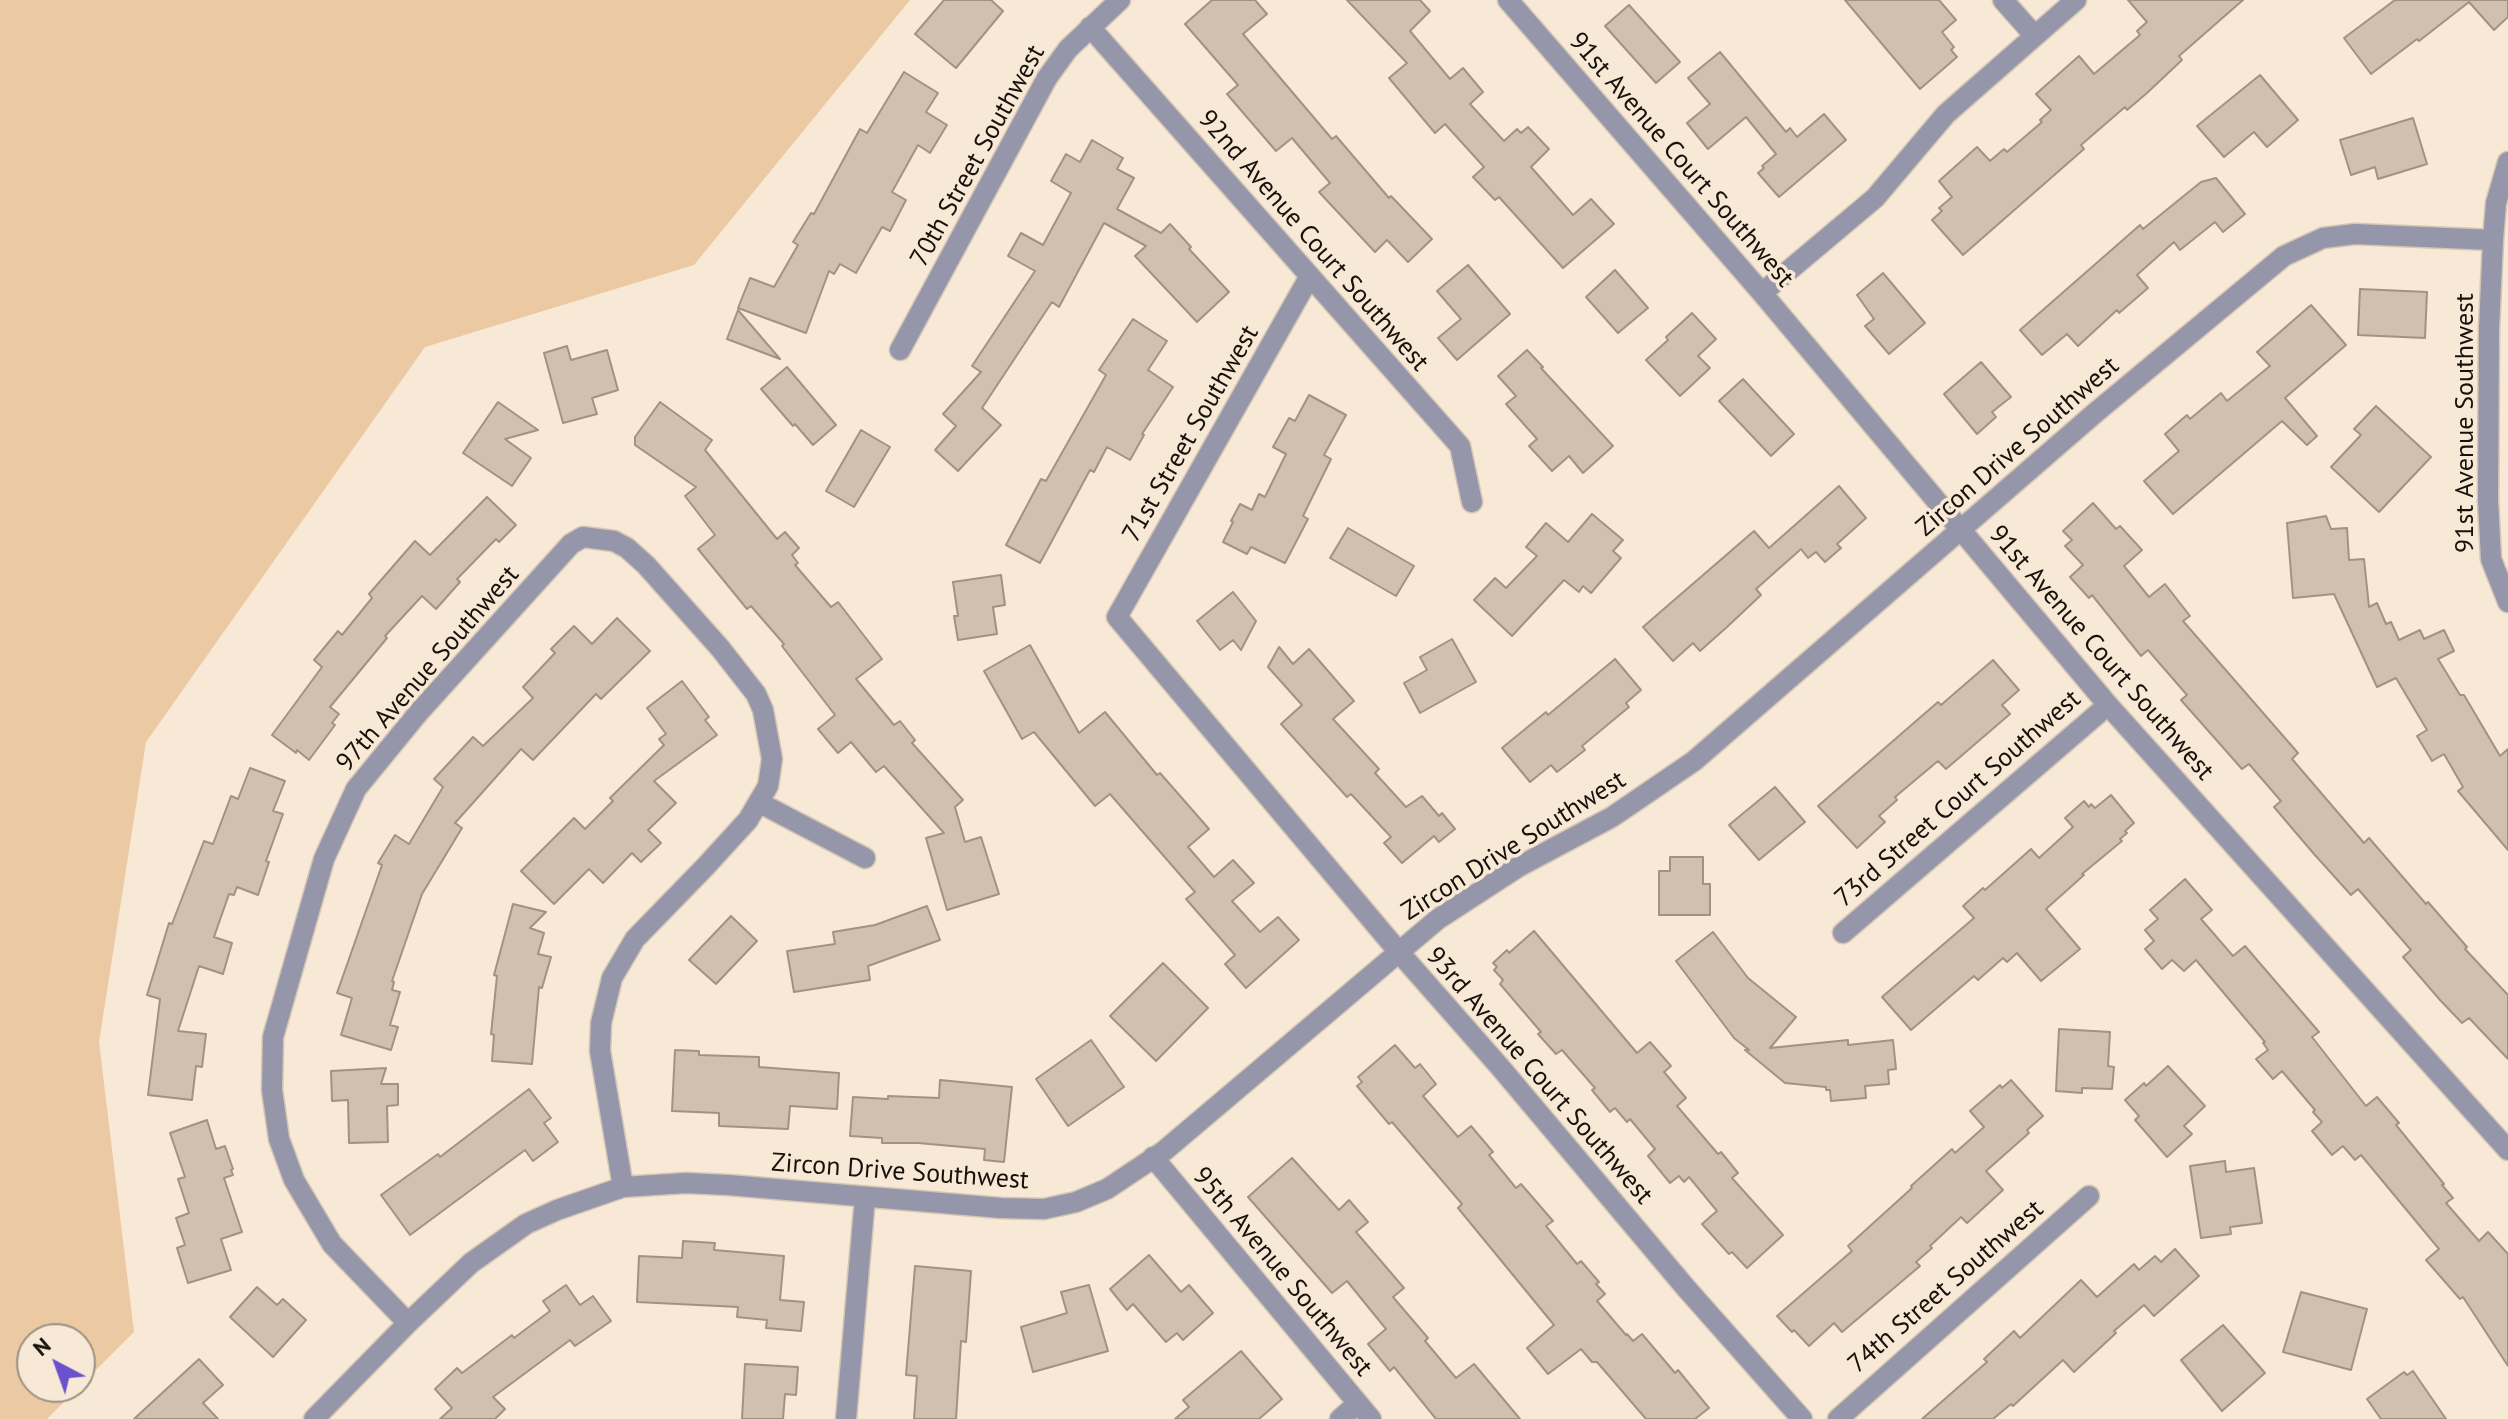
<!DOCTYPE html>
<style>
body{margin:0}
#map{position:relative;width:2508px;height:1419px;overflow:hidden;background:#f8e8d6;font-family:"PT Sans",sans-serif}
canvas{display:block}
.north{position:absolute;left:16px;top:1323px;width:80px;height:80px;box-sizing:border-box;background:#f8e8d6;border:2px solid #9e9284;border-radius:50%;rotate:319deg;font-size:22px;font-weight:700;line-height:32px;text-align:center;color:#16110a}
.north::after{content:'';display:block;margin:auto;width:28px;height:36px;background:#6952cc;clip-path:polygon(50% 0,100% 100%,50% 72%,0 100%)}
</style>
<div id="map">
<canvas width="2508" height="1419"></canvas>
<div class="north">N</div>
</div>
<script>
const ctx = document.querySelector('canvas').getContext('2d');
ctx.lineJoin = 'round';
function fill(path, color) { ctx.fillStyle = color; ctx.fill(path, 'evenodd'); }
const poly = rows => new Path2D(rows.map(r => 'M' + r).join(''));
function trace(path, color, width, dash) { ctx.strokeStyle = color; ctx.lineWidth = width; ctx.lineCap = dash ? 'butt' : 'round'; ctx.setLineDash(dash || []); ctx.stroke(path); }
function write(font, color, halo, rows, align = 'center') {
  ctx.font = font + ' "PT Sans",sans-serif'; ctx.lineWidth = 7; ctx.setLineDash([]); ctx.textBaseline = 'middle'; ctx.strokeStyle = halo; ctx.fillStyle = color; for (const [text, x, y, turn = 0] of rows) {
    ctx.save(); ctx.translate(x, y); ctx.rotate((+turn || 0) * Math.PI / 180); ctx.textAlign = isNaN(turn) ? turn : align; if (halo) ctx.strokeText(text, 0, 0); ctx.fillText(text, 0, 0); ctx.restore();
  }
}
const green = poly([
 [0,0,910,0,694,265,425,347,146,742,99,1042,134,1332,80,1386,80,1339,32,1339,32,1387,79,1387,47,1419,0,1419]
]);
const building = poly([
 [944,0,991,0,1003,11,956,68,915,34,944,0],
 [1212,0,1255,0,1267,14,1243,34,1332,139,1336,136,1389,198,1391,196,1432,239,1408,262,1387,240,1375,252,1319,192,1330,183,1292,138,1276,151,1227,94,1238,85,1185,24,1212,0],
 [1347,0,1420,0,1430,11,1410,31,1450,79,1463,68,1483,92,1470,104,1504,141,1517,129,1521,133,1528,127,1549,149,1531,167,1573,215,1591,199,1614,224,1563,268,1499,197,1495,200,1473,177,1484,167,1445,124,1435,133,1389,78,1407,63,1347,0],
 [1845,0,1939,0,1956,20,1942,32,1954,47,1951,50,1957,57,1920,89,1845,0],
 [2128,0,2243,0,2179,56,2182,60,2147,93,2127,110,2125,107,2081,145,2084,149,1963,255,1932,220,1942,211,1939,208,1952,197,1939,181,1977,147,1990,161,2004,149,2007,152,2042,122,2040,120,2051,110,2036,94,2079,56,2094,74,2140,35,2137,31,2147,22,2128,0],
 [2395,0,2508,0,2508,17,2494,30,2469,2,2419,41,2417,39,2371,74,2344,38,2395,0],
 [1629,5,1680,62,1656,83,1605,26,1629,5],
 [1720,52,1786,132,1790,128,1797,137,1824,114,1846,140,1779,197,1758,173,1764,168,1762,166,1776,154,1746,117,1708,149,1687,123,1710,104,1688,78,1720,52],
 [904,72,938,93,926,112,947,125,930,153,918,145,892,192,906,200,890,231,882,227,856,273,840,264,834,274,829,271,806,333,738,308,750,278,774,287,798,245,793,242,811,213,814,214,860,129,867,133,904,72],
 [2260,75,2298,120,2267,147,2254,132,2224,157,2197,126,2260,75],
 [2413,118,2427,164,2378,179,2375,167,2351,175,2340,140,2413,118],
 [1092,140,1123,158,1117,169,1134,178,1117,209,1161,233,1170,224,1191,247,1189,249,1229,292,1197,322,1135,256,1146,246,1104,223,1059,307,1052,302,982,408,1001,425,958,471,935,450,956,426,943,414,981,372,972,366,1035,271,1008,256,1021,233,1043,245,1071,193,1051,181,1066,154,1080,162,1092,140],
 [2216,178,2245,214,2223,232,2215,222,2180,250,2174,242,2137,275,2148,288,2119,313,2117,310,2078,346,2067,334,2042,355,2020,330,2140,225,2143,229,2201,182,2216,178],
 [1468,265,1510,314,1457,360,1438,338,1461,319,1437,291,1468,265],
 [1615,270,1648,308,1618,333,1586,297,1615,270],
 [1883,273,1925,323,1889,354,1865,326,1874,319,1857,295,1883,273],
 [2360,289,2427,292,2425,338,2358,335,2360,289],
 [2311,305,2346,345,2285,398,2317,436,2307,445,2282,421,2173,514,2144,481,2179,451,2165,434,2187,415,2190,419,2221,393,2227,401,2270,366,2257,352,2311,305],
 [738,310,780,359,727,339,738,310],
 [1692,313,1716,339,1698,356,1710,368,1680,396,1646,360,1668,340,1666,337,1692,313],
 [1133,319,1167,341,1148,370,1173,387,1142,434,1144,435,1130,460,1107,447,1094,472,1090,470,1040,563,1006,545,1041,479,1046,481,1106,375,1099,370,1133,319],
 [567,346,571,360,607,350,618,390,592,398,597,414,563,423,544,353,567,346],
 [1527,350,1543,367,1541,368,1613,446,1583,473,1569,456,1552,471,1529,446,1537,439,1506,404,1516,396,1498,376,1527,350],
 [1981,362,2011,397,1992,412,1996,417,1977,434,1944,394,1981,362],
 [787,367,836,425,813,445,795,424,793,426,761,389,787,367],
 [1743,379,1794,434,1771,456,1719,401,1743,379],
 [1309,395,1346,415,1324,455,1331,459,1303,516,1308,519,1285,563,1251,547,1247,554,1223,542,1233,522,1231,521,1240,504,1252,510,1259,494,1265,497,1286,454,1273,447,1289,418,1295,421,1309,395],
 [498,402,538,430,505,439,531,458,512,486,463,453,498,402],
 [660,402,712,440,705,450,777,539,785,532,799,548,792,555,798,563,795,565,831,607,838,602,882,659,856,679,894,725,900,721,915,740,912,743,963,800,955,807,965,842,981,837,999,894,947,910,926,838,944,833,884,766,876,772,851,742,838,753,818,729,835,715,782,646,784,644,751,606,747,609,698,549,715,535,685,496,696,487,635,445,635,437,660,402],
 [2376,406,2431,457,2379,512,2331,467,2361,435,2354,429,2376,406],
 [861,430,890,447,854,507,826,491,861,430],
 [1839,486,1866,518,1837,544,1841,548,1825,562,1816,552,1808,558,1801,549,1756,589,1761,595,1727,627,1700,651,1693,643,1673,661,1643,627,1754,531,1769,548,1839,486],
 [487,497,516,525,499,542,496,539,457,579,460,582,436,609,422,596,385,636,387,638,330,707,339,714,332,723,335,725,309,760,297,750,296,753,272,735,322,667,314,660,338,631,342,635,372,598,369,594,415,541,430,555,487,497],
 [2093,503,2116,529,2120,526,2142,550,2124,566,2149,597,2165,584,2190,616,2183,621,2298,753,2292,759,2364,843,2369,838,2426,904,2428,902,2467,947,2465,949,2508,995,2508,1059,2469,1018,2462,1023,2440,1000,2403,957,2411,950,2358,889,2351,895,2314,854,2274,807,2281,801,2249,764,2242,769,2181,700,2187,695,2148,650,2141,656,2092,595,2089,598,2070,577,2083,565,2065,546,2072,540,2063,531,2093,503],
 [1592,514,1623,540,1613,551,1621,558,1591,593,1583,586,1579,592,1564,580,1512,636,1474,600,1495,578,1506,588,1537,556,1526,547,1546,523,1568,542,1592,514],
 [2326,516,2331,529,2347,528,2349,560,2364,559,2369,607,2377,603,2386,624,2391,622,2399,640,2420,630,2424,639,2444,630,2454,651,2438,659,2460,695,2464,695,2500,756,2508,749,2508,850,2458,791,2463,787,2444,754,2432,761,2417,736,2427,730,2396,678,2377,687,2334,594,2293,598,2287,523,2326,516],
 [1348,528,1414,566,1396,596,1330,558,1348,528],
 [1001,575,1005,605,993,607,997,634,958,640,954,616,958,616,953,582,1001,575],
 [1233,592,1256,621,1241,650,1233,640,1220,650,1197,621,1233,592],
 [617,618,650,651,601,699,596,694,533,760,521,749,455,823,462,828,422,894,392,981,394,982,392,990,400,992,390,1025,398,1027,391,1050,341,1035,352,998,337,993,382,865,378,863,395,835,409,844,443,787,434,779,473,737,483,746,533,698,523,687,555,653,551,649,574,626,592,644,617,618],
 [1452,639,1476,682,1420,713,1404,683,1427,670,1420,657,1452,639],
 [1030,645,1079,733,1105,712,1157,775,1160,773,1209,829,1188,847,1214,877,1233,860,1254,883,1232,901,1260,932,1278,917,1299,940,1246,988,1225,964,1235,955,1186,899,1195,892,1110,794,1095,806,1034,732,1022,739,984,671,1030,645],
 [1279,647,1293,664,1309,649,1354,701,1333,719,1379,769,1375,773,1406,807,1422,796,1439,816,1442,813,1455,829,1439,842,1434,836,1402,863,1384,843,1391,837,1351,794,1347,797,1281,724,1302,705,1268,667,1279,647],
 [1615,659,1641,690,1626,703,1629,707,1582,746,1585,750,1557,772,1551,765,1530,782,1502,748,1546,712,1548,715,1615,659],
 [1993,660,2019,690,2002,705,2010,714,1946,769,1938,761,1895,797,1897,800,1879,816,1885,822,1857,848,1818,806,1938,702,1941,705,1993,660],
 [682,681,709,717,705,720,717,735,654,781,676,803,648,830,661,843,641,862,632,853,603,883,589,869,554,904,521,871,574,818,585,829,613,801,610,798,664,745,659,739,666,734,647,708,682,681],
 [250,768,285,781,273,811,283,814,266,861,269,862,258,895,237,887,234,895,229,894,214,937,232,943,223,974,199,966,178,1031,206,1034,202,1067,196,1066,192,1100,148,1095,160,999,147,995,169,923,172,924,204,841,213,844,231,796,238,799,250,768],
 [1775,787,1805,822,1759,860,1729,825,1775,787],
 [2111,795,2134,823,2125,831,2127,833,2120,839,2122,841,2082,874,2084,875,2046,909,2080,949,2041,981,2017,953,2007,962,2003,958,1978,980,1974,976,1911,1030,1882,997,1974,918,1963,906,1983,888,1985,890,2031,849,2039,858,2073,827,2065,818,2084,801,2089,807,2091,804,2095,808,2111,795],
 [1670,857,1703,857,1703,884,1710,884,1710,915,1659,915,1659,871,1670,871,1670,857],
 [2185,879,2212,910,2201,919,2233,956,2245,946,2319,1032,2312,1037,2366,1106,2377,1097,2399,1123,2396,1125,2444,1184,2442,1185,2453,1198,2446,1203,2479,1241,2488,1232,2508,1254,2508,1366,2463,1297,2460,1299,2426,1260,2439,1249,2361,1155,2355,1160,2343,1146,2332,1155,2312,1131,2322,1122,2313,1112,2315,1110,2282,1071,2273,1079,2256,1059,2268,1050,2263,1043,2265,1042,2196,960,2184,971,2172,960,2162,969,2145,949,2154,941,2145,930,2158,919,2150,910,2185,879],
 [513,904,546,912,530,928,544,933,538,954,551,957,542,988,539,987,532,1064,492,1061,494,1035,491,1034,497,976,494,975,513,904],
 [927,906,940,940,868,966,870,980,794,992,787,951,835,944,833,932,875,925,927,906],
 [731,916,757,941,716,984,689,960,731,916],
 [1534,931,1637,1053,1650,1042,1671,1066,1664,1072,1686,1098,1677,1106,1718,1154,1721,1152,1738,1173,1732,1178,1783,1235,1747,1268,1732,1252,1729,1254,1702,1224,1717,1211,1689,1177,1684,1182,1679,1176,1670,1183,1648,1156,1655,1149,1630,1119,1627,1122,1615,1108,1610,1112,1592,1090,1595,1088,1562,1050,1556,1054,1538,1034,1541,1032,1500,984,1503,980,1494,970,1497,967,1493,963,1507,950,1509,953,1534,931],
 [1713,932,1748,978,1796,1017,1770,1048,1848,1040,1848,1045,1893,1040,1896,1069,1888,1070,1889,1084,1865,1086,1866,1098,1831,1101,1830,1090,1826,1090,1826,1087,1785,1083,1745,1050,1749,1050,1734,1038,1676,961,1713,932],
 [1163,963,1208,1008,1156,1061,1110,1016,1163,963],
 [2059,1029,2110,1032,2108,1066,2114,1067,2112,1089,2082,1088,2082,1093,2056,1091,2059,1029],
 [1091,1040,1124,1087,1068,1126,1036,1079,1091,1040],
 [1395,1045,1415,1068,1420,1064,1436,1084,1423,1096,1458,1137,1471,1126,1493,1152,1489,1155,1516,1188,1521,1184,1553,1221,1546,1226,1577,1264,1581,1261,1599,1282,1596,1284,1605,1294,1597,1301,1626,1335,1627,1334,1633,1341,1642,1334,1675,1373,1678,1370,1709,1408,1695,1419,1646,1419,1597,1362,1592,1362,1581,1349,1548,1374,1527,1348,1554,1325,1458,1208,1462,1204,1392,1122,1389,1124,1357,1086,1362,1082,1358,1077,1395,1045],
 [675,1050,699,1051,699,1055,759,1057,759,1067,839,1073,837,1109,790,1106,788,1129,719,1126,719,1113,672,1111,675,1050],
 [2168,1066,2205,1106,2184,1126,2192,1134,2167,1157,2135,1120,2139,1116,2125,1100,2144,1083,2146,1086,2168,1066],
 [386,1068,381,1084,398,1084,398,1105,387,1106,388,1142,349,1143,348,1100,332,1101,331,1071,386,1068],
 [940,1080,1012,1087,1004,1162,984,1160,985,1149,918,1143,882,1143,882,1138,850,1136,853,1097,888,1099,888,1096,939,1098,940,1080],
 [2011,1080,2043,1116,2027,1130,2029,1133,1986,1171,2003,1190,1967,1223,1961,1217,1930,1246,1932,1248,1916,1262,1920,1266,1842,1332,1834,1323,1809,1346,1794,1330,1792,1332,1777,1316,1852,1251,1848,1246,1912,1188,1911,1186,1952,1149,1955,1153,1984,1127,1970,1111,2000,1085,2002,1088,2011,1080],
 [529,1089,551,1118,544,1123,558,1142,533,1161,525,1150,410,1235,381,1195,438,1154,440,1157,529,1089],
 [207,1120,216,1149,225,1146,233,1169,231,1170,233,1175,224,1178,242,1232,221,1239,231,1270,188,1283,177,1248,185,1245,176,1218,189,1213,178,1179,185,1177,170,1133,207,1120],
 [1292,1158,1339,1210,1349,1200,1368,1222,1356,1232,1404,1288,1393,1297,1428,1338,1425,1341,1456,1378,1474,1364,1520,1419,1436,1419,1394,1367,1390,1371,1368,1344,1386,1329,1347,1281,1332,1293,1248,1197,1292,1158],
 [2225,1161,2226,1172,2254,1168,2262,1223,2230,1227,2231,1234,2201,1238,2190,1166,2225,1161],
 [683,1241,715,1243,714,1250,784,1256,780,1300,804,1302,801,1331,766,1328,767,1320,737,1317,738,1307,637,1302,639,1256,682,1258,683,1241],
 [2175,1249,2199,1276,2154,1316,2144,1305,2114,1331,2116,1333,2074,1372,2063,1360,2013,1406,2011,1404,1993,1419,1922,1419,1987,1362,1984,1359,2014,1331,2020,1338,2081,1280,2097,1297,2134,1264,2139,1270,2155,1256,2161,1262,2175,1249],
 [1149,1255,1181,1292,1189,1285,1213,1313,1183,1340,1177,1333,1166,1342,1133,1304,1127,1310,1110,1289,1149,1255],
 [915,1266,971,1271,966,1342,961,1341,956,1419,914,1419,917,1376,906,1375,915,1266],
 [566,1285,580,1305,593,1296,611,1321,575,1346,570,1340,493,1397,505,1409,495,1419,440,1419,452,1408,435,1389,457,1368,462,1373,512,1335,514,1338,550,1311,543,1301,566,1285],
 [1089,1285,1108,1351,1033,1372,1021,1327,1067,1313,1061,1292,1089,1285],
 [257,1287,277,1305,283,1299,306,1320,273,1357,230,1317,257,1287],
 [2301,1292,2367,1309,2351,1370,2283,1352,2301,1292],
 [2223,1325,2265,1373,2222,1411,2181,1360,2223,1325],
 [1241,1351,1282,1399,1259,1419,1175,1419,1189,1407,1183,1400,1241,1351],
 [199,1359,223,1385,203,1403,218,1419,134,1419,199,1359],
 [745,1364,798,1367,796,1395,785,1394,783,1419,742,1419,745,1364],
 [2413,1371,2446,1419,2381,1419,2367,1399,2404,1372,2407,1375,2413,1371]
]);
const minor = poly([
 [1508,0,1762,293,2108,705,2508,1150],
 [2003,0,2034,35],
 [1090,27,1460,446,1472,502],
 [2508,162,2496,203,2493,240,2489,329,2488,500,2491,559,2508,602],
 [1310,276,1117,617,1398,951,1500,1067,1686,1288,1802,1419],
 [1762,293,1875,198,1946,114,2076,0],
 [900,350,1047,78,1068,49,1120,0],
 [760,803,865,858],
 [1843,933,2108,705],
 [1153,1157,1371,1419],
 [408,1323,332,1244,294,1180,279,1139,272,1090,273,1037,324,859,356,789,419,712,571,544,583,537,614,541,627,548,646,565,720,648,756,694,763,710,772,759,768,786,748,820,706,866,635,939,612,978,601,1023,600,1051,623,1187],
 [314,1419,408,1323,471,1263,526,1224,557,1210,623,1187,686,1183,728,1185,1001,1208,1044,1209,1076,1202,1107,1189,1164,1151,1438,919,1518,867,1612,817,1694,761,2095,413,2284,256,2323,238,2355,234,2493,240],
 [846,1419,865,1197],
 [1340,1419,1357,1404],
 [1838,1419,2089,1196]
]);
const streetNames = [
 ["70th Street Southwest",978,156,-61],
 ["91st Avenue Court Southwest",1681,160,49],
 ["92nd Avenue Court Southwest",1313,241,49],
 ["91st Avenue Southwest",2466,423,-90],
 ["71st Street Southwest",1191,434,-60],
 ["Zircon Drive Southwest",2018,447,-41],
 ["91st Avenue Court Southwest",2101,653,49],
 ["97th Avenue Southwest",428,669,-49],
 ["73rd Street Court Southwest",1958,799,-41],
 ["Zircon Drive Southwest",1514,846,-32],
 ["93rd Avenue Court Southwest",1539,1076,49],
 ["Zircon Drive Southwest",900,1172,4],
 ["95th Avenue Southwest",1282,1272,50],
 ["74th Street Southwest",1946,1287,-41]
];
fill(green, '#eac9a3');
fill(building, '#d0c0af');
trace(building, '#a19281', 2);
trace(minor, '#d4c6b5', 23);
trace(minor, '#9696aa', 20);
write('26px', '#16110a', '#f8e8d6', streetNames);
</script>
